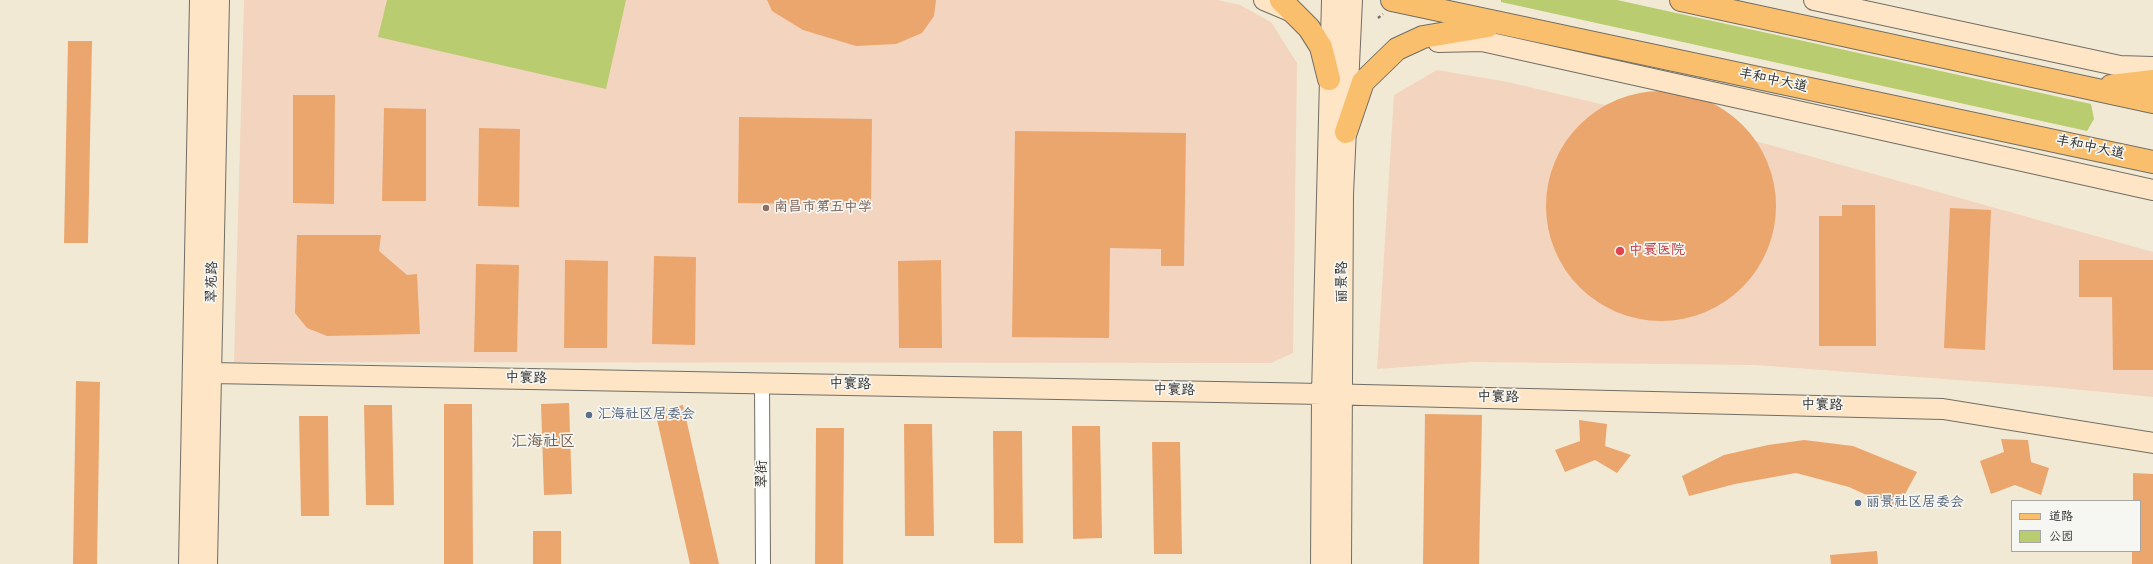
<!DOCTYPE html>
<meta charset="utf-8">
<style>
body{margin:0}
#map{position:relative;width:2153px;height:564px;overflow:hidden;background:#f2e9d5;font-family:Mynerve,"LXGW WenKai TC",sans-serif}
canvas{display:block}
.legend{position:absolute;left:2011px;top:500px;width:130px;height:52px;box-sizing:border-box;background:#f6f6f2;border:1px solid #a5a5a2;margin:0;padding:5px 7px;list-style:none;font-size:12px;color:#2b2b2b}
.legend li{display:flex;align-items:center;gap:8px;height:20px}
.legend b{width:20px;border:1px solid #a5a5a2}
</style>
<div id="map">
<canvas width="2153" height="564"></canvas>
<ul class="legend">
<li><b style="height:5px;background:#f9bf6d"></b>道路</li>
<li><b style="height:11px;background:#b9cd70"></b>公园</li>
</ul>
</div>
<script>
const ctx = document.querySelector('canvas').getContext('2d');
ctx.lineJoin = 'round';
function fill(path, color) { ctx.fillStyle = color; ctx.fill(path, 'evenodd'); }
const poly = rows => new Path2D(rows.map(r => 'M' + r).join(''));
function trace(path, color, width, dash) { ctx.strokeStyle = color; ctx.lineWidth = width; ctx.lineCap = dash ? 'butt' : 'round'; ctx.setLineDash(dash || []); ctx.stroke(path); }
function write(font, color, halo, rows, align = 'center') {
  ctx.font = font + ' Mynerve,"LXGW WenKai TC",sans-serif'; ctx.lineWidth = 3.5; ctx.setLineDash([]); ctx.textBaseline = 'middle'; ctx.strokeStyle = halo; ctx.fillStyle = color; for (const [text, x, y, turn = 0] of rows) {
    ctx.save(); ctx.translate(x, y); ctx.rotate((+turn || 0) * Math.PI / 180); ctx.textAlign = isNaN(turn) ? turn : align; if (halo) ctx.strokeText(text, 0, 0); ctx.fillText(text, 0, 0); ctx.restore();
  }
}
const built = poly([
 [244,0,1218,0,1240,5,1271,22,1297,63,1293,353,1271,363,234,362],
 [1437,70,1508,82,1752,140,2153,252,2153,397,2052,387,1755,365,1473,362,1377,369,1394,95]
]);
const green = poly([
 [387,0,626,0,606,89,378,37],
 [1501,0,1617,0,2091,104,2094,119,2087,131,1501,2]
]);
const building = poly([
 [767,0,936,0,934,16,922,33,896,44,856,46,803,30,772,11],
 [68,41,92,41,88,243,64,243],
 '1546 206a115 115 0 1 1 230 0a115 115 0 1 1-230 0Z',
 [293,95,335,95,334,204,293,203],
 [384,108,426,109,426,201,382,201],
 [739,117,872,119,871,205,738,203],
 [479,128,520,129,519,207,478,206],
 [1015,131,1186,133,1184,266,1161,266,1161,249,1110,248,1109,338,1012,337],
 [1842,205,1875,205,1876,346,1819,346,1819,216,1842,216],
 [1950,208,1991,210,1985,350,1944,348],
 [297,235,381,235,379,251,407,275,417,274,420,334,327,336,307,328,295,313],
 [654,256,696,257,695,345,652,344],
 [565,260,608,261,607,348,564,348],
 [941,260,942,348,899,348,898,261],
 [2079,260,2153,260,2153,370,2113,370,2112,297,2079,297],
 [476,264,519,265,517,352,474,352],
 [76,381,100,382,97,564,73,564],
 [569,403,572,494,544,495,541,404],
 [444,404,472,404,473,564,444,564],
 [364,405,392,405,394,505,366,505],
 [683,405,719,564,690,564,655,411],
 [1425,414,1482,415,1479,564,1423,564],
 [299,416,328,416,329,516,301,516],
 [1579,420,1607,424,1605,446,1631,455,1617,473,1595,460,1565,472,1555,450,1580,441],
 [904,424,932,424,934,536,905,536],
 [1072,426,1100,426,1102,538,1073,539],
 [816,428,844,428,843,564,815,564],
 [993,431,1022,431,1023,543,994,543],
 [2001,439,2028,440,2031,462,2049,468,2041,495,2015,485,1991,494,1980,461,2004,452],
 [1804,440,1853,446,1917,472,1897,509,1849,487,1796,473,1735,484,1689,496,1682,476,1724,455,1768,445],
 [1152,442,1180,442,1182,554,1154,554],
 [2133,473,2153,474,2153,564,2132,564,2132,551,2140,551,2140,501,2133,501],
 [533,531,561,531,561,564,533,564],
 [1877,551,1878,564,1831,564,1830,555]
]);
const path = poly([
 [1378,18,1383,14]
]);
const street = poly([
 [762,384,763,564]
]);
const secondary = poly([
 [1264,0,1295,13],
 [1814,0,2120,66,2153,67],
 [1438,42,1482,41,2153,190],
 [193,375,212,373,1322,394,1943,409,2153,443],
 [189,564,200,0],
 [207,564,219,0],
 [1321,564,1322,394,1332,0],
 [1341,564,1343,194,1352,0]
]);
const primary = poly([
 [1281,0,1309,28,1321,47,1329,79],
 [1392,0,2153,162],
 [1681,0,2153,102],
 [2111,86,2153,81],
 [1346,132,1363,82,1397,49,1423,37,1488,26]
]);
const markers = [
 [766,208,4,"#8d6e63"],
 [1620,251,5,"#e0444e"],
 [589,415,4,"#5c6f8a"],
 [1858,503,4,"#5c6f8a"]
];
const streetNames = [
 ["丰和中大道",1773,81,12],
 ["丰和中大道",2090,148,12],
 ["翠苑路",213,282,-89],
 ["丽景路",1343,282,-90],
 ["中寰路",526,379,1],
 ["中寰路",850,385,1],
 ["中寰路",1174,391,1],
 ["中寰路",1498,398,1],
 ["中寰路",1822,406,1],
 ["翠街",763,474,-90]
];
const educationNames = [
 ["南昌市第五中学",774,208]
];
const healthNames = [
 ["中寰医院",1629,251]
];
const serviceNames = [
 ["汇海社区居委会",597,415],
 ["丽景社区居委会",1866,503]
];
const quarterNames = [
 ["汇海社区",543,443]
];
fill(built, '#f3d4be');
fill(green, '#b9cd70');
fill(building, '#eba66e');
trace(street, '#716e66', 16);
trace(secondary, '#716e66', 22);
trace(primary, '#716e66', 24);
trace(path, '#716e66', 2.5, [3, 3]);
trace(street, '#fff', 14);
trace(secondary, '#fde5c5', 20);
trace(primary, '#f9bf6d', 22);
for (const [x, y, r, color] of markers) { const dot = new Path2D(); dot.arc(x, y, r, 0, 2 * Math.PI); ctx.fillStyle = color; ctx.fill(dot); trace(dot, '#f6f6f2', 1.5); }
write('14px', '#2b2b2b', '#f6f6f2', streetNames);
write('14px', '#785e54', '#f6f6f2', educationNames, 'left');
write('14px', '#be3a42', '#f6f6f2', healthNames, 'left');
write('14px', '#4e5e75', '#f6f6f2', serviceNames, 'left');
write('16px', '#6e5642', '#f6f6f2', quarterNames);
</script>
